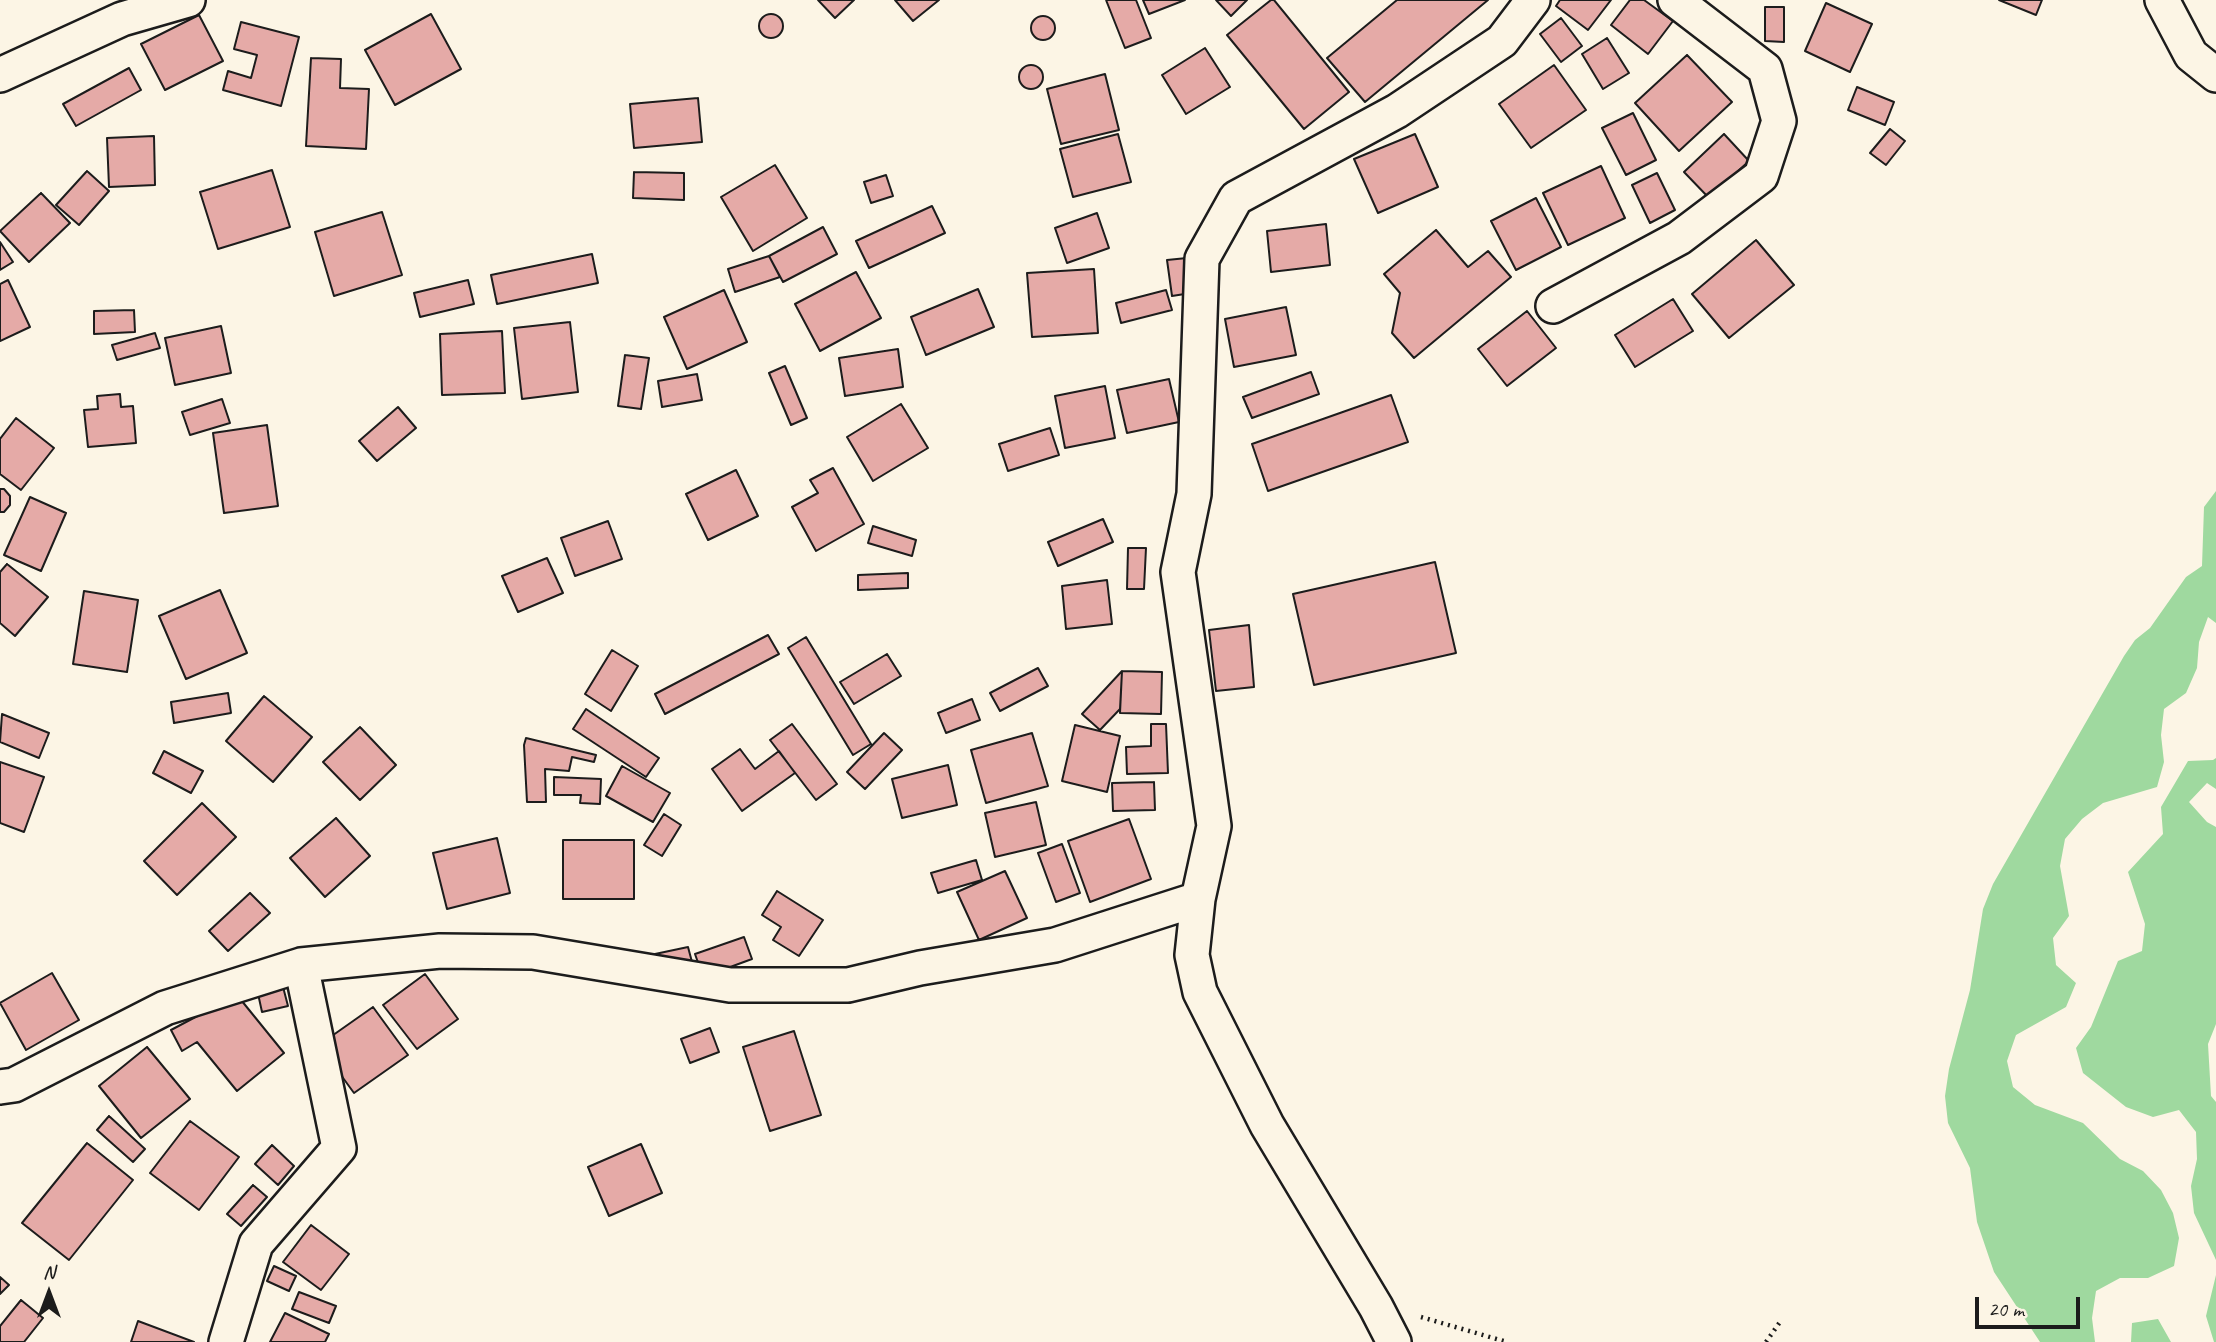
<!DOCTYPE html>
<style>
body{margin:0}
#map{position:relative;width:2216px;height:1342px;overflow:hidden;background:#fcf5e5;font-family:Caveat,sans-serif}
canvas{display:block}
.north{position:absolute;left:14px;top:1258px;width:70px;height:70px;-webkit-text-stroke:5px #fcf5e5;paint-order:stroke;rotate:0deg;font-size:19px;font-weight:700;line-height:28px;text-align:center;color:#1c1c1c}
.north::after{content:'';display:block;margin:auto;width:24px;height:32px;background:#1c1c1c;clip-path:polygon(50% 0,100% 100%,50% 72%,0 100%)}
.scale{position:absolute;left:1975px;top:1297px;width:105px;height:32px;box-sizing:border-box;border:4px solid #1c1c1c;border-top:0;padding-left:9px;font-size:21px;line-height:24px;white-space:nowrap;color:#1c1c1c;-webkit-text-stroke:5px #fcf5e5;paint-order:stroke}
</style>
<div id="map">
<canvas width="2216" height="1342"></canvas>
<div class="north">N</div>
<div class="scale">20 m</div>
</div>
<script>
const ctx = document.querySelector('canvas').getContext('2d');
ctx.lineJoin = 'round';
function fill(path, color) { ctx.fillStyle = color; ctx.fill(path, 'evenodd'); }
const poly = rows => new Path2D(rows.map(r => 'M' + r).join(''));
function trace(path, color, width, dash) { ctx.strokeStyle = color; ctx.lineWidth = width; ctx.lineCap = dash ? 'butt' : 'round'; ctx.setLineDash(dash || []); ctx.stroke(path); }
const green = poly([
 [2216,491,2216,623,2208,617,2199,642,2197,668,2186,693,2164,709,2161,735,2164,762,2157,787,2103,803,2082,819,2065,839,2060,866,2069,916,2053,938,2056,965,2076,983,2066,1007,2016,1035,2007,1061,2013,1087,2035,1105,2083,1123,2120,1159,2143,1171,2161,1190,2173,1213,2179,1238,2174,1266,2148,1278,2120,1278,2096,1291,2092,1318,2095,1342,2040,1342,1994,1272,1977,1222,1970,1168,1948,1123,1945,1096,1949,1069,1970,990,1983,909,1993,884,2124,656,2135,640,2150,628,2186,577,2202,566,2204,507],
 [2216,758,2216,789,2207,783,2189,802,2207,822,2216,827,2216,1024,2208,1044,2211,1096,2216,1102,2216,1260,2194,1213,2191,1186,2197,1159,2196,1132,2179,1110,2153,1117,2126,1107,2083,1073,2076,1048,2091,1027,2118,961,2142,951,2145,924,2128,872,2163,834,2161,807,2188,761,2213,760],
 [2216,1275,2216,1342,2214,1342,2206,1316],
 [2158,1319,2171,1342,2131,1342,2132,1323]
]);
const building = poly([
 [818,0,854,0,835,18,818,0],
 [895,0,939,0,913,21,895,0],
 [1106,0,1136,0,1151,38,1125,48,1106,0],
 [1143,0,1185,0,1149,14,1143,0],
 [1216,0,1247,0,1231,16,1216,0],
 [1271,0,1274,0,1349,92,1304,129,1227,35,1271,0],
 [1397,0,1488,0,1365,102,1327,58,1397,0],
 [1560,0,1611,0,1588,30,1556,6,1560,0],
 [1630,0,1644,0,1673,21,1648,54,1611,25,1630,0],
 [1999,0,2042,0,2036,15,1999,0],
 [1826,3,1872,24,1850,72,1805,51,1826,3],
 [1765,7,1784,7,1784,42,1765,41,1765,7],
 '759 26a12 12 0 1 1 24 0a12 12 0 1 1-24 0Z',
 [431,14,461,69,395,105,365,50,431,14],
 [199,15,223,61,165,90,141,44,199,15],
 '1031 28a12 12 0 1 1 24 0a12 12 0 1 1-24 0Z',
 [1561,18,1582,46,1561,62,1540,34,1561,18],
 [241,22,299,37,281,106,223,90,228,71,251,78,257,55,234,49,241,22],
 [1607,38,1629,73,1603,89,1582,54,1607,38],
 [1205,48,1230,87,1186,114,1162,75,1205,48],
 [1687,55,1732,102,1679,151,1635,103,1687,55],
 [311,58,341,59,340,88,369,89,366,149,306,146,311,58],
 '1019 77a12 12 0 1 1 24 0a12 12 0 1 1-24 0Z',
 [1554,65,1586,110,1531,148,1499,104,1554,65],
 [129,68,141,90,76,126,63,104,129,68],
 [1105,74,1119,130,1061,144,1047,89,1105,74],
 [1857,87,1894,102,1885,125,1848,110,1857,87],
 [698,98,702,142,634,148,630,104,698,98],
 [1633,113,1656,160,1626,175,1602,128,1633,113],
 [1890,129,1905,141,1886,165,1870,153,1890,129],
 [1118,134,1131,182,1073,197,1060,149,1118,134],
 [1415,134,1438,187,1378,213,1354,159,1415,134],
 [1724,134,1749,161,1709,198,1684,172,1724,134],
 [154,136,155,185,109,187,107,138,154,136],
 [775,165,807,218,753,251,721,197,775,165],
 [1601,166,1625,218,1568,245,1543,193,1601,166],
 [272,170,290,227,218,249,200,192,272,170],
 [87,171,109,191,79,225,56,205,87,171],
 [634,172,684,173,684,200,633,198,634,172],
 [1657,173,1675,210,1650,223,1632,185,1657,173],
 [886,175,893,196,871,203,864,182,886,175],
 [41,193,70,223,29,262,0,231,41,193],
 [1536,198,1561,247,1516,270,1491,221,1536,198],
 [932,206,945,233,869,268,856,241,932,206],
 [382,212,402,275,334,296,315,232,382,212],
 [1097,213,1109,248,1067,263,1055,228,1097,213],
 [1326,224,1330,265,1271,272,1267,231,1326,224],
 [823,227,837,254,783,282,769,256,823,227],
 [1436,230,1468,267,1488,251,1511,277,1414,358,1392,333,1400,293,1384,274,1436,230],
 [1756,240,1794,285,1729,338,1692,294,1756,240],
 [0,242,13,262,0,270,0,242],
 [592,254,598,283,497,304,491,275,592,254],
 [769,256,780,277,735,292,728,269,769,256],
 [1187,258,1191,293,1172,296,1167,260,1187,258],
 [1094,269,1098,333,1032,337,1027,273,1094,269],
 [856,272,881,318,820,351,795,304,856,272],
 [8,280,30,327,0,341,0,284,8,280],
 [468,280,474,304,420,317,414,293,468,280],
 [978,289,994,327,926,355,911,317,978,289],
 [724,290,747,342,687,369,664,317,724,290],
 [1166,290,1172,310,1121,323,1116,303,1166,290],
 [1673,299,1693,331,1635,367,1615,335,1673,299],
 [1286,307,1296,355,1234,367,1225,319,1286,307],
 [134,310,135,332,94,334,94,311,134,310],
 [1527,311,1556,348,1507,386,1478,349,1527,311],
 [570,322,578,392,522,399,514,328,570,322],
 [221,326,231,373,175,385,165,338,221,326],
 [502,331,505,393,442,395,440,334,502,331],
 [155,333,160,348,117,360,112,345,155,333],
 [898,349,903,387,845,396,839,358,898,349],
 [625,355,649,358,641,409,618,406,625,355],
 [785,366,807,418,791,425,769,373,785,366],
 [1311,372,1319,394,1252,418,1243,397,1311,372],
 [697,374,702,400,662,407,658,381,697,374],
 [1169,379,1179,422,1127,433,1117,390,1169,379],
 [1105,386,1115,438,1065,448,1055,396,1105,386],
 [120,394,121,407,133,406,136,443,88,447,84,410,98,409,97,396,120,394],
 [1391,395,1408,442,1268,491,1252,444,1391,395],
 [222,399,230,423,190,435,182,412,222,399],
 [901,404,928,448,873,481,847,437,901,404],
 [398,407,416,428,377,461,359,441,398,407],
 [16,418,54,448,21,490,0,474,0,439,16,418],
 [267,425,278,506,224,513,213,433,267,425],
 [1050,428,1059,455,1008,471,999,444,1050,428],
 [833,468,864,524,816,551,792,507,818,493,810,480,833,468],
 [736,470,758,516,708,540,686,494,736,470],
 [0,489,4,489,10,496,10,505,4,512,0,512,0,489],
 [30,497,66,513,41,571,4,555,30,497],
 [1103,519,1113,542,1058,566,1048,542,1103,519],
 [608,521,622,559,575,576,561,538,608,521],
 [873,526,916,540,912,556,868,543,873,526],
 [1128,548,1146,548,1144,589,1127,589,1128,548],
 [547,558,563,593,518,612,502,576,547,558],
 [1435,562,1456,653,1314,685,1293,594,1435,562],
 [7,564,48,597,15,636,0,623,0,572,7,564],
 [908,573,908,588,858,590,858,575,908,573],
 [1107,580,1112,624,1066,629,1062,586,1107,580],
 [220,590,247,653,186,679,159,616,220,590],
 [84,591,138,600,127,672,73,664,84,591],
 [1249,625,1254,687,1216,691,1209,630,1249,625],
 [768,635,779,654,665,714,655,694,768,635],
 [806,637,871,744,853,755,788,648,806,637],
 [612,650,638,666,611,711,585,694,612,650],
 [887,654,901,676,854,704,840,682,887,654],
 [1038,668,1048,686,1000,711,990,693,1038,668],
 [1122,671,1120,709,1100,730,1082,714,1122,671],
 [1122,671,1162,672,1161,714,1120,713,1122,671],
 [228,693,231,713,174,723,171,702,228,693],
 [264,696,312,737,273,782,226,741,264,696],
 [972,699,980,720,946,733,938,713,972,699],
 [586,709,659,758,646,777,573,729,586,709],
 [2,714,49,733,39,758,0,742,2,714],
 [792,724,837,784,816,800,770,740,792,724],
 [1151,724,1166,724,1168,773,1127,774,1126,747,1151,746,1151,724],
 [1075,725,1120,736,1107,792,1062,781,1075,725],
 [360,727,396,765,360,800,323,762,360,727],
 [884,733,902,750,865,789,847,772,884,733],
 [1032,733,1048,786,986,803,971,750,1032,733],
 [526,738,596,755,594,762,572,757,569,771,545,769,546,802,527,802,524,745,526,738],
 [740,749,755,769,779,751,795,773,742,811,712,769,740,749],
 [164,751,203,771,191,793,153,773,164,751],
 [0,762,44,777,24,832,0,823,0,762],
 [948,765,957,805,902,818,892,779,948,765],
 [622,766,670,793,653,822,606,796,622,766],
 [554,777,601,779,600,804,580,803,581,795,554,795,554,777],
 [1154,782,1155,810,1113,811,1112,783,1154,782],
 [1036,802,1046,845,995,857,985,813,1036,802],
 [202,803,236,837,177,895,144,861,202,803],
 [664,814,681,825,662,856,644,845,664,814],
 [336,818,370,856,325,897,290,858,336,818],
 [1129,819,1151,879,1090,902,1068,841,1129,819],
 [497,838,510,893,447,909,433,853,497,838],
 [563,840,634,840,634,899,563,899,563,840],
 [1062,844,1080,893,1056,902,1038,853,1062,844],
 [976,860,982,880,938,893,931,873,976,860],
 [1005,871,1027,918,979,940,957,892,1005,871],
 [777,891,823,920,799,956,773,940,781,927,762,915,777,891],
 [250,893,270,913,228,951,209,931,250,893],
 [744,937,752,959,703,977,695,954,744,937],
 [688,947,692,962,659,970,655,954,688,947],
 [52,973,79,1020,26,1050,0,1003,52,973],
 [425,974,458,1019,417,1049,383,1005,425,974],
 [282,983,288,1006,262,1012,257,989,282,983],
 [237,995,284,1053,237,1091,197,1042,182,1051,171,1030,237,995],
 [373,1007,408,1055,354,1093,319,1045,373,1007],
 [710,1028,719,1052,690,1063,681,1039,710,1028],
 [794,1031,821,1115,770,1131,743,1047,794,1031],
 [147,1047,190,1099,141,1138,99,1086,147,1047],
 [109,1116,145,1149,133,1162,97,1130,109,1116],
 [190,1121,239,1157,199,1210,150,1173,190,1121],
 [87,1143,133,1180,69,1260,22,1223,87,1143],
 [641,1144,662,1193,609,1216,588,1167,641,1144],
 [272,1145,294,1166,278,1185,255,1164,272,1145],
 [253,1185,267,1197,241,1226,227,1214,253,1185],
 [311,1225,349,1254,321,1290,283,1262,311,1225],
 [274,1266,296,1276,289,1291,267,1281,274,1266],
 [0,1277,9,1285,0,1294,0,1277],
 [299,1292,336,1306,329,1323,292,1309,299,1292],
 [21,1300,43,1318,24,1342,0,1342,0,1326,21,1300],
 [285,1313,329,1334,325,1342,270,1342,285,1313],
 [138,1321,194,1342,131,1342,138,1321]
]);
const path = poly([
 [1421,1317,1507,1342],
 [1766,1342,1780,1322]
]);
const minor = poly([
 [2162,0,2191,55,2216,75],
 [0,75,122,19,188,0],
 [1553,306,1679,238,1761,176,1779,121,1765,69,1675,0],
 [0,1087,14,1085,165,1008,301,965,440,951,533,952,730,985,848,985,920,968,1055,945,1198,899],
 [226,1342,256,1244,339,1148,301,965],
 [1394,1342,1376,1307,1267,1125,1200,992,1192,955,1198,899,1214,826,1178,572,1194,494,1202,259,1236,198,1397,111,1502,41,1533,0]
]);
fill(green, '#9fd99f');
fill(building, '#e5aaa7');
trace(building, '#1c1c1c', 2);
trace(minor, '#1c1c1c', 38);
trace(path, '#1c1c1c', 4.5, [2, 5]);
trace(minor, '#fcf5e5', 33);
</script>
